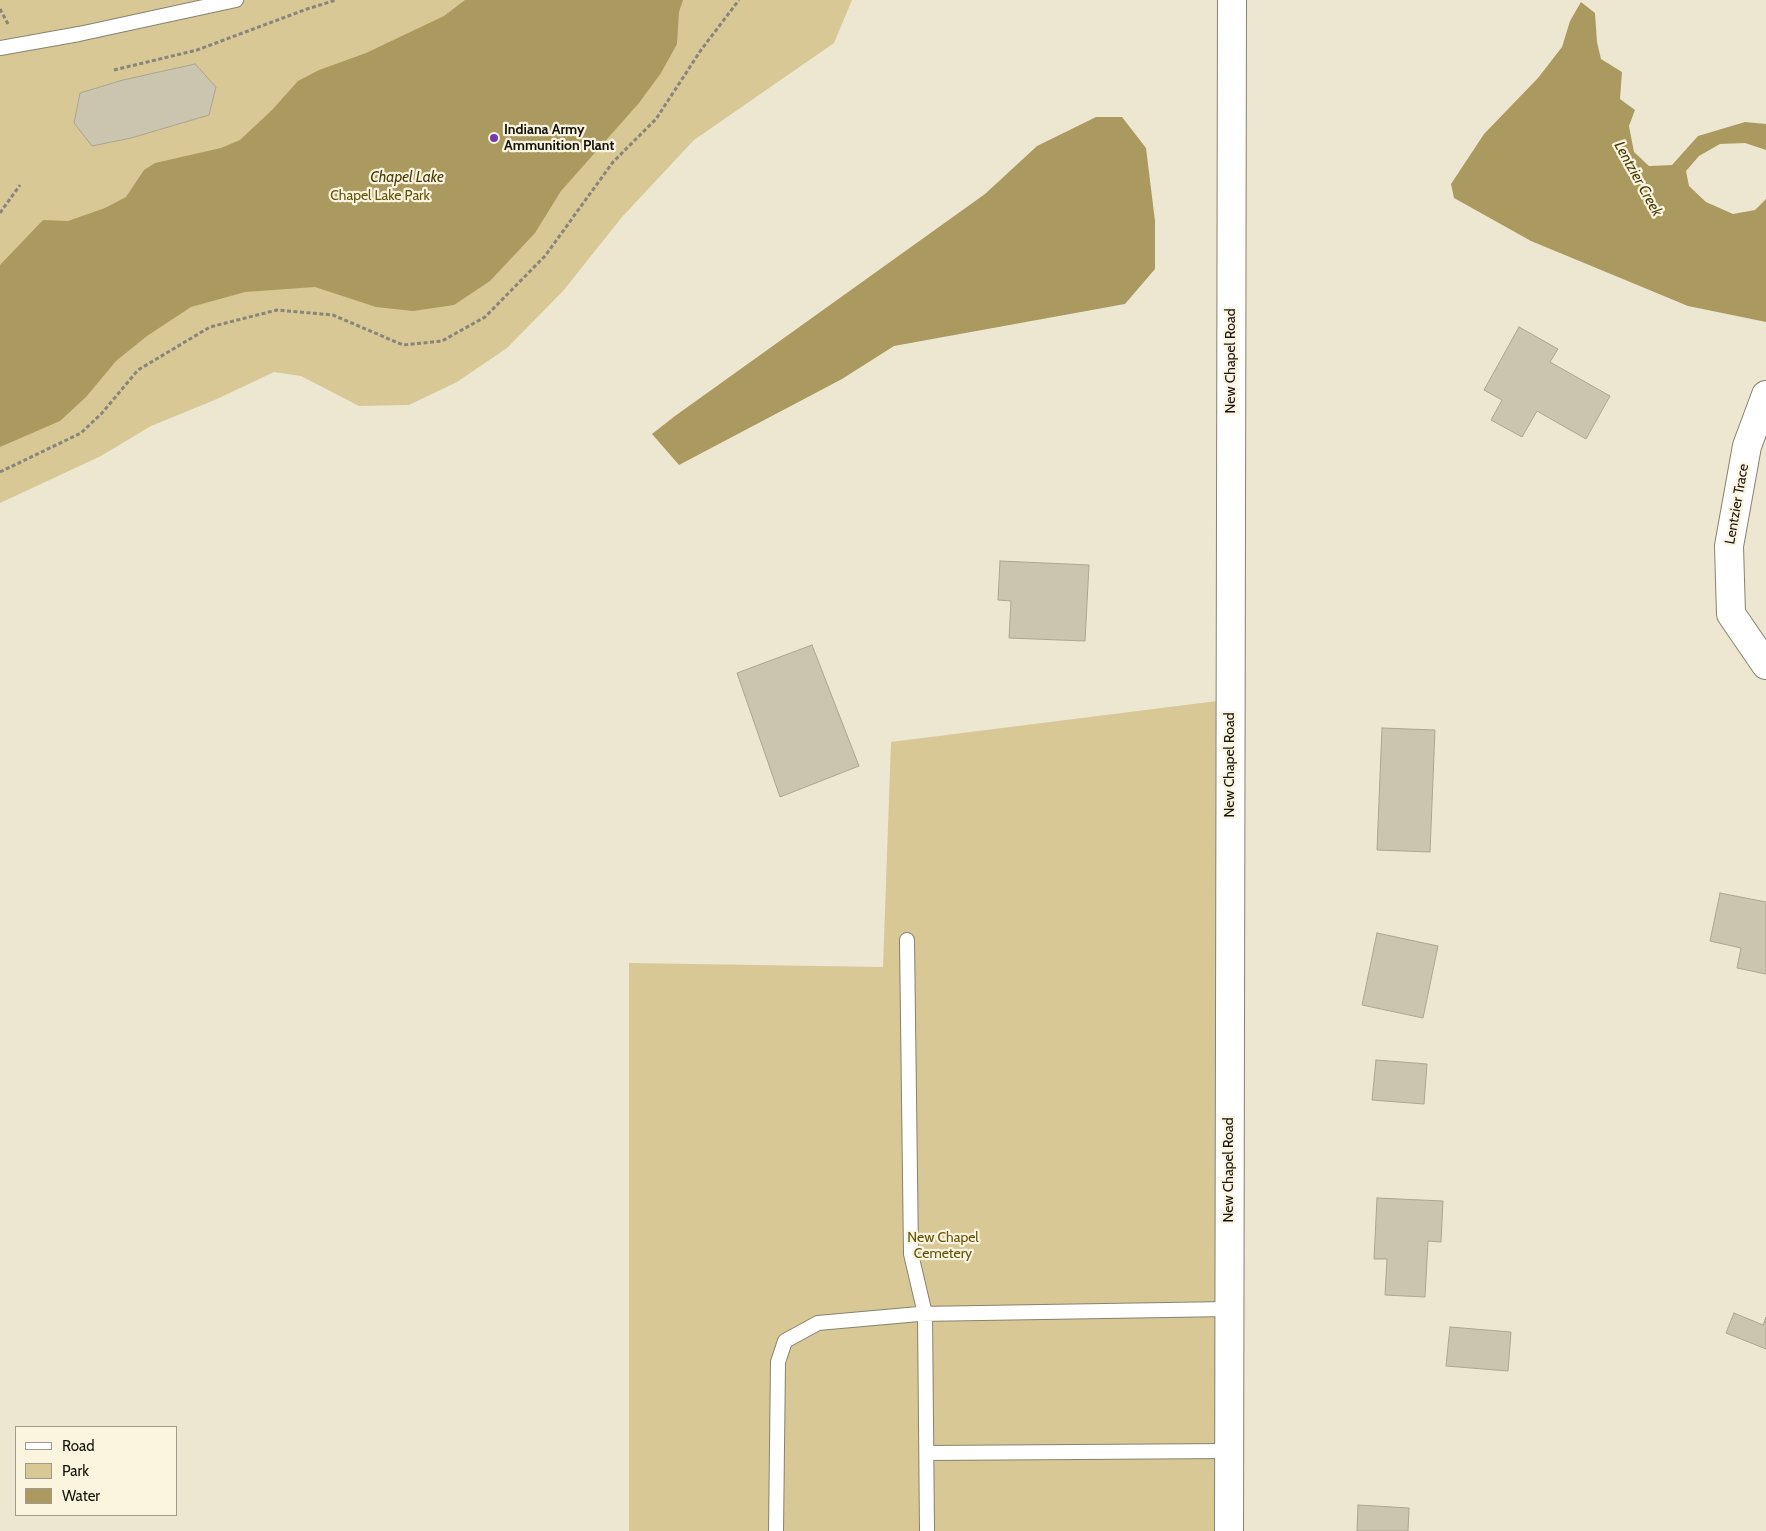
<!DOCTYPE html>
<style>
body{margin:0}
#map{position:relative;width:1766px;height:1531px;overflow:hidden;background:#ede7d2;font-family:Cabin,sans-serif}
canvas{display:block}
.legend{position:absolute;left:15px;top:1426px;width:162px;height:90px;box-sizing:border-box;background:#fbf4df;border:1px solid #9f9a8b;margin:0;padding:6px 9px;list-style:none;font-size:15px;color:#16140d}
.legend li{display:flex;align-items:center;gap:10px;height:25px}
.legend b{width:25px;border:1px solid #9f9a8b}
</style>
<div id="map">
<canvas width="1766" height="1531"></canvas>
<ul class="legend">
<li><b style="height:6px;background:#fff"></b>Road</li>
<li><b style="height:14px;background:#d7c895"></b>Park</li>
<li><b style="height:14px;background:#ab9a60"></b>Water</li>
</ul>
</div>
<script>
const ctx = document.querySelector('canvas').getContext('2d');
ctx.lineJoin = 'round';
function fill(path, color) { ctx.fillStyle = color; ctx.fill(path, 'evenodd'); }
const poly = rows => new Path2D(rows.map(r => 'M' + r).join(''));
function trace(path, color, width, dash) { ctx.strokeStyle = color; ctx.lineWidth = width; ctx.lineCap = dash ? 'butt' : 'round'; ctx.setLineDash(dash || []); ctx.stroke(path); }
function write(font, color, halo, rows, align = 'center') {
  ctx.font = font + ' Cabin,sans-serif'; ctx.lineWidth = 4.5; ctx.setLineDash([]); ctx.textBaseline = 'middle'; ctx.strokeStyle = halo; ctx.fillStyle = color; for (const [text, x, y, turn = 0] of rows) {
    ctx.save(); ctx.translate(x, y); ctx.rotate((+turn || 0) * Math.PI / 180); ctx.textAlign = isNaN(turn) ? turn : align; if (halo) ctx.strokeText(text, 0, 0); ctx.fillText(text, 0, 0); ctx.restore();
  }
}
const green = poly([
 [0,0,852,0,834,43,694,140,622,217,563,291,507,348,457,382,409,405,359,406,301,376,274,372,217,399,151,426,101,456,0,503],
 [1233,699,1231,1531,629,1531,629,963,883,967,891,742]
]);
const water = poly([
 [465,0,683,0,679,12,677,44,661,73,639,103,561,191,535,233,490,281,454,305,413,311,376,307,315,287,245,292,191,307,147,336,116,361,86,397,60,421,0,447,0,265,43,220,68,221,105,208,126,197,144,170,155,163,221,148,240,140,272,110,298,81,319,70,366,53,444,16],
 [1581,2,1595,13,1597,42,1601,59,1622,72,1620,99,1635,110,1629,126,1634,152,1649,166,1672,165,1698,136,1745,122,1766,124,1766,150,1745,143,1720,144,1699,156,1686,171,1689,186,1706,202,1733,214,1755,210,1766,199,1766,322,1688,306,1531,241,1454,198,1451,184,1484,134,1538,78,1562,47,1570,21],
 [1096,117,1122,117,1146,148,1155,221,1155,269,1125,304,894,346,842,379,679,465,652,434,675,416,985,194,1037,146]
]);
const building = poly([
 [195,64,216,87,209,115,131,138,92,146,74,123,80,93,123,80,195,64],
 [1519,327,1558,349,1550,362,1610,396,1586,439,1537,411,1522,437,1491,420,1502,400,1484,390,1519,327],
 [1000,561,1089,565,1085,641,1009,638,1011,601,998,600,1000,561],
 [812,645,859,766,780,797,737,673,812,645],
 [1382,728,1435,730,1430,852,1377,850,1382,728],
 [1720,893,1766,902,1766,974,1737,968,1741,948,1710,941,1720,893],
 [1377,933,1438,946,1423,1018,1362,1005,1377,933],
 [1376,1060,1427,1064,1424,1104,1372,1100,1376,1060],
 [1377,1198,1443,1201,1441,1242,1428,1241,1425,1297,1385,1295,1387,1259,1374,1259,1377,1198],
 [1734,1313,1763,1325,1766,1317,1766,1349,1726,1333,1734,1313],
 [1450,1327,1511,1332,1508,1371,1446,1366,1450,1327],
 [1358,1505,1409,1508,1408,1531,1357,1531,1358,1505]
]);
const path = poly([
 [0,9,8,24],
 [114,70,197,50,307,9,336,0],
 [0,213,20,185],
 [0,472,81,433,102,413,138,370,210,327,277,310,333,315,403,345,442,341,485,317,545,256,613,162,656,119,701,50,739,0]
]);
const service = poly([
 [0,48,79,34,236,0],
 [907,940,911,1254,925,1314,927,1531],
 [927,1453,1229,1451],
 [776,1531,778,1362,785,1341,818,1323,919,1314,1229,1309]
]);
const minor = poly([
 [1766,395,1747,446,1729,546,1731,614,1766,665]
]);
const tertiary = poly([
 [1229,1531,1232,0]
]);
const markers = [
 [494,138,5,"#7539af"]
];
const poiNames = [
 ["Indiana Army",504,130],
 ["Ammunition Plant",504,146]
];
const parkNames = [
 ["Chapel Lake Park",380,196],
 ["New Chapel",943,1238],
 ["Cemetery",943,1254]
];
const streetNames = [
 ["New Chapel Road",1231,361,-90],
 ["Lentzier Trace",1737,504,-80],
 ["New Chapel Road",1230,765,-90],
 ["New Chapel Road",1229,1170,-90]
];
const waterNames = [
 ["Chapel Lake",407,178],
 ["Lentzier Creek",1638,179,61]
];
fill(green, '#d7c895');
fill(water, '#ab9a60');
fill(building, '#cbc5b0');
trace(building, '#aba591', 1);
trace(service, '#88826f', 16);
trace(minor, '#88826f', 30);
trace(tertiary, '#88826f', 30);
trace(path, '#898577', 3, [4, 2.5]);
trace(service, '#fff', 14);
trace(minor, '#fff', 28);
trace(tertiary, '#fff', 28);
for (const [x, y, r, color] of markers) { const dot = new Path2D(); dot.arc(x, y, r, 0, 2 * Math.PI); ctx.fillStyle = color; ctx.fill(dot); trace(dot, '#fbf4df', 2); }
write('bold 14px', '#16140d', '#fbf4df', poiNames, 'left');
write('14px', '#645206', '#fbf4df', parkNames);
write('14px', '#16140d', '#fbf4df', streetNames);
write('italic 15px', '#473a08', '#fbf4df', waterNames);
</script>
